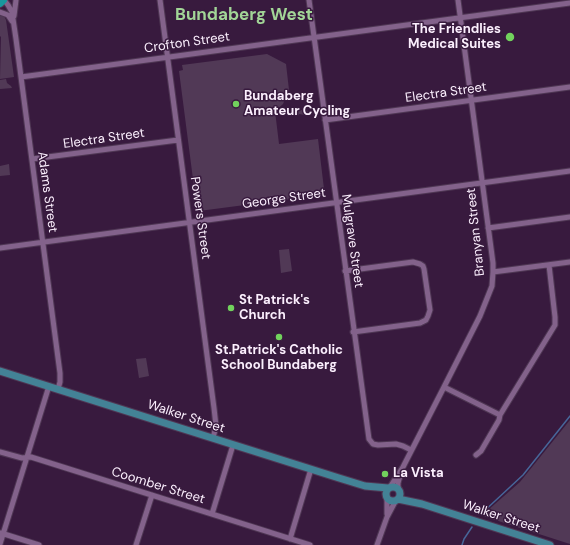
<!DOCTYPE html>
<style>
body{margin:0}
canvas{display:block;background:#381a3e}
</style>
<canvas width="570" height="545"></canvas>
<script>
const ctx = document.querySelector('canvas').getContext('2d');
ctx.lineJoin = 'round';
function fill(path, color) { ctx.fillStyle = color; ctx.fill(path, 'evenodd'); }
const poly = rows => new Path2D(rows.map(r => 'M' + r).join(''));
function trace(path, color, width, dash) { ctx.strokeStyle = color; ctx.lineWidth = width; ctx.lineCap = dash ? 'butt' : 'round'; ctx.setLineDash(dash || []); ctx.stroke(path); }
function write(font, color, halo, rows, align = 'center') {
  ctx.font = font + ' "DM Sans",sans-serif'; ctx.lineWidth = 3; ctx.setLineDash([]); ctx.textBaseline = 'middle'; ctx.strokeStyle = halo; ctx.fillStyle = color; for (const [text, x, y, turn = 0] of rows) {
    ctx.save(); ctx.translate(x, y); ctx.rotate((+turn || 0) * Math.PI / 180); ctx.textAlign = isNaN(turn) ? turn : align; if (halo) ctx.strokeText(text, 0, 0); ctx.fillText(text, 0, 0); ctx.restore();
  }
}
const green = poly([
 [0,14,4,16,6,20,14,77,0,79,1,37,0,36],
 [267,54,286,64,289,90,283,104,275,111,279,144,318,139,324,189,321,195,199,211,197,210,179,71,183,70,182,65],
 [6,79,7,83,11,86,12,88,0,89,0,80],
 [300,110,307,110,308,113,305,115,299,114,298,116,295,116,295,111],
 [9,164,10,175,0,176,0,166],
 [289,249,292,271,281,273,279,250],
 [146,358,149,376,139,378,136,359],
 [570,420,570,544,483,516,487,511,520,482]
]);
const stream = poly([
 [481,514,523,475,570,416],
 [462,545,464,539,472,527]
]);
const minor = poly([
 [4,0,8,5,12,12,16,39,60,373,60,382,58,389],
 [160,0,214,408,216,426,213,438],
 [309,0,369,439,373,444,378,445,396,444,403,446,411,450],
 [0,12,8,15,12,21],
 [14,16,16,0],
 [21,77,570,3],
 [325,120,570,87],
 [32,159,178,140],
 [488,228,570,217],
 [0,248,570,171],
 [345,271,413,262,420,264,423,266,424,269,430,310,428,316,426,320,420,323,353,332],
 [493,272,570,262],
 [444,387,500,415],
 [0,452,22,458,31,457,310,545],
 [476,455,481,451,499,420,500,415,555,325,555,317,549,265],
 [390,487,403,467,444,387,480,316,492,286,493,272,493,263,458,0],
 [398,489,398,483,401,472],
 [212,514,233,445],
 [387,514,387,499],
 [1,533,39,545],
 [290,539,311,469],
 [0,544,49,386],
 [136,545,152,495],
 [377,545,387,517,396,500]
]);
const major = poly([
 [0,371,339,478,365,486,388,488],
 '386 494a7 7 0 1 1 14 0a7 7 0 1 1-14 0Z',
 [398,499,422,504,550,545]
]);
const highway = poly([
 [0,3,3,0]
]);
const markers = [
 [510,37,5,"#72d25d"],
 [236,104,4,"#72d25d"],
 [231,308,4,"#72d25d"],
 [279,337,4,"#72d25d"],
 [385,474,4,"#72d25d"]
];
const poiNames = [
 ["The Friendlies",501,30,"right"],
 ["Medical Suites",501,45,"right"],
 ["Bundaberg",244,97],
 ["Amateur Cycling",244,112],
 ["St Patrick's",239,301],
 ["Church",239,316],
 ["St.Patrick's Catholic",279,351,"center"],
 ["School Bundaberg",279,366,"center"],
 ["La Vista",393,474]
];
const streetNames = [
 ["Crofton Street",187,43,-8],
 ["Electra Street",446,93,-8],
 ["Electra Street",104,139,-8],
 ["Adams Street",47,192,82],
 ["George Street",284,199,-8],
 ["Powers Street",200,218,82],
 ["Branyan Street",476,232,-96],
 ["Mulgrave Street",352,241,82],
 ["Walker Street",186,417,18],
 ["Coomber Street",158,486,17],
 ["Walker Street",501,517,18]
];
const districtNames = [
 ["Bundaberg West",244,16]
];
fill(green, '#513956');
trace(stream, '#476699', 1.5);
trace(minor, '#4f3754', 7);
trace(major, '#4f3754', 9);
trace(highway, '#4f3754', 10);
trace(minor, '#83628b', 5);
trace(major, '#438296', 7);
trace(highway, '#18979d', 8);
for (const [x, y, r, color] of markers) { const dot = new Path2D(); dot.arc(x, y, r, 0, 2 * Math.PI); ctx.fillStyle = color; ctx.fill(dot); trace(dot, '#381a3e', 1.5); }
write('bold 13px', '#fbeffd', '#381a3e', poiNames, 'left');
write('13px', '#fbeffd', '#381a3e', streetNames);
write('bold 17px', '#a2d597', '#381a3e', districtNames);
</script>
